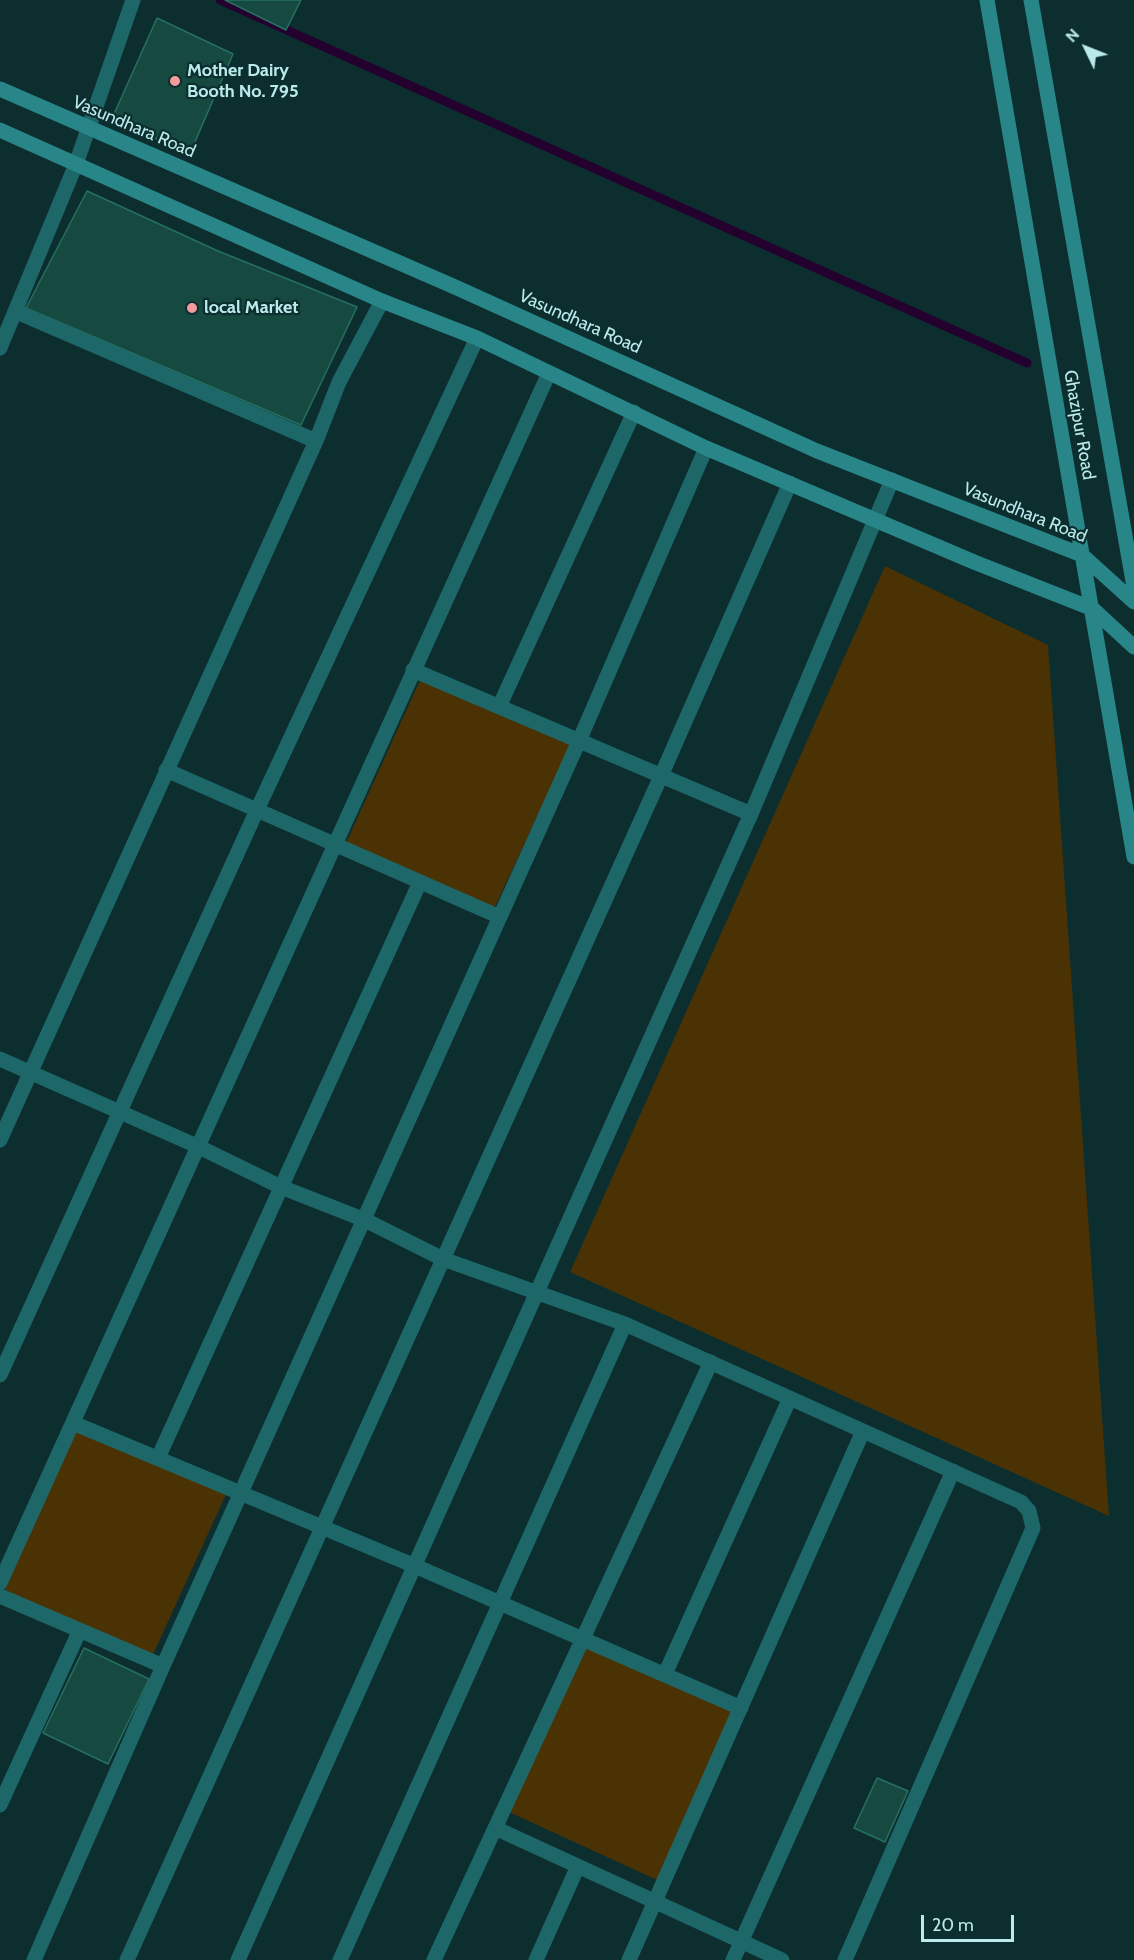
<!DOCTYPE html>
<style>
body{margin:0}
#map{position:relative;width:1134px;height:1960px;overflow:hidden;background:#0c2e2f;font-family:Cabin,sans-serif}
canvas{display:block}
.north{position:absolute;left:1056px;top:18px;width:60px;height:60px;-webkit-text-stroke:4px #0c2e2f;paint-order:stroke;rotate:313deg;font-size:16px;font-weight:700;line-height:24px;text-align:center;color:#bbeaea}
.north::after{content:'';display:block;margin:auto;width:21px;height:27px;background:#bbeaea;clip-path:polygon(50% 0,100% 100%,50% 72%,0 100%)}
.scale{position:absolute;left:921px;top:1915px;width:93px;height:27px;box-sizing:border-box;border:3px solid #bbeaea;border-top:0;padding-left:8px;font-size:18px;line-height:21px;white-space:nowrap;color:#bbeaea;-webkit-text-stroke:4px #0c2e2f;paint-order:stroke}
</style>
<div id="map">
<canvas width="1134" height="1960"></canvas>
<div class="north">N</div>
<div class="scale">20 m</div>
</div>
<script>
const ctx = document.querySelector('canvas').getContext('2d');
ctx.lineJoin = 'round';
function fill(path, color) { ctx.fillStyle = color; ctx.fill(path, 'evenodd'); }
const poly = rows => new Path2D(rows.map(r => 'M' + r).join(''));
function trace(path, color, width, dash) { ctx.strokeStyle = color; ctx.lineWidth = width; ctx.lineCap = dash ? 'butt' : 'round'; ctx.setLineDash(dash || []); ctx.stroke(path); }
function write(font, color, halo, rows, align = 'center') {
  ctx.font = font + ' Cabin,sans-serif'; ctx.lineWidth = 4.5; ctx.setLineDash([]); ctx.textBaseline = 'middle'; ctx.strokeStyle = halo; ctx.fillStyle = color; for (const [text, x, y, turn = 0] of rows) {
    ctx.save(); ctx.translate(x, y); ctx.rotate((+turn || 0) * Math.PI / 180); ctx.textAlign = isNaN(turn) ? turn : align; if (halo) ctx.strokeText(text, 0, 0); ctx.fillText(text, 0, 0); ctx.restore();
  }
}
const green = poly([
 [885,566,1048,645,1109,1516,570,1272],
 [422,676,572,742,493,911,346,843],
 [78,1426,227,1492,150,1661,3,1593],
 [584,1646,734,1711,657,1880,509,1812]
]);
const stream = poly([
 [220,0,1027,363]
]);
const building = poly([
 [225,0,301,0,286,30,225,0],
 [157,18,233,54,191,151,110,123,157,18],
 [87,191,218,251,357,307,301,425,26,308,87,191],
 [84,1648,149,1679,108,1764,43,1733,84,1648],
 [877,1778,908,1791,885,1842,854,1828,877,1778]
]);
const street = poly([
 [17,312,316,441],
 [0,348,76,164,133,0],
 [413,670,751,814],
 [499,707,634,412],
 [166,770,500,917],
 [0,1059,197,1146,281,1187,365,1220,443,1259,625,1324,1021,1502,1029,1511,1033,1528,845,1960],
 [0,1140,316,441,339,382,382,301],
 [0,1375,257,810,477,338],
 [73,1423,415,1566,741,1708],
 [158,1458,420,882],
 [0,1583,549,373],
 [0,1596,163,1666],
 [665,1674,790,1398],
 [0,1805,79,1632],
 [495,1828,782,1960],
 [34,1960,163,1666,579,741,706,448],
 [127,1960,661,776,790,483],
 [238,1960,751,814,892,480],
 [340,1960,625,1324],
 [434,1960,711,1362],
 [536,1960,578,1866],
 [629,1960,863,1431],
 [733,1960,953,1471]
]);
const secondary = poly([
 [987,0,1134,857],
 [1031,0,1134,587],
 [0,89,455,287,817,451,1082,555,1134,602],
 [0,130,382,301,477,338,706,448,974,562,1093,609,1134,647]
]);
const markers = [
 [175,81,6,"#f59b9e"],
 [192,308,6,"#f59b9e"]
];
const poiNames = [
 ["Mother Dairy",187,71],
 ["Booth No. 795",187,92],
 ["local Market",204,308]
];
const streetNames = [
 ["Vasundhara Road",134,127,23],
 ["Vasundhara Road",580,322,24],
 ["Ghazipur Road",1079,425,80],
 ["Vasundhara Road",1025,513,22]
];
fill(green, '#4b3205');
trace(stream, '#23002e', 9);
fill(building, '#16493f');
trace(building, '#257061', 1.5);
trace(street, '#1e6769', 15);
trace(secondary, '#298688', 15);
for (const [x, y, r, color] of markers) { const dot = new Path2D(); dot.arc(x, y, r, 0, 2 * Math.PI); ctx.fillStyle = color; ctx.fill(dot); trace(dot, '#0c2e2f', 2); }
write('bold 18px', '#bbeaea', '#0c2e2f', poiNames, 'left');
write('18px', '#bbeaea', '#0c2e2f', streetNames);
</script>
